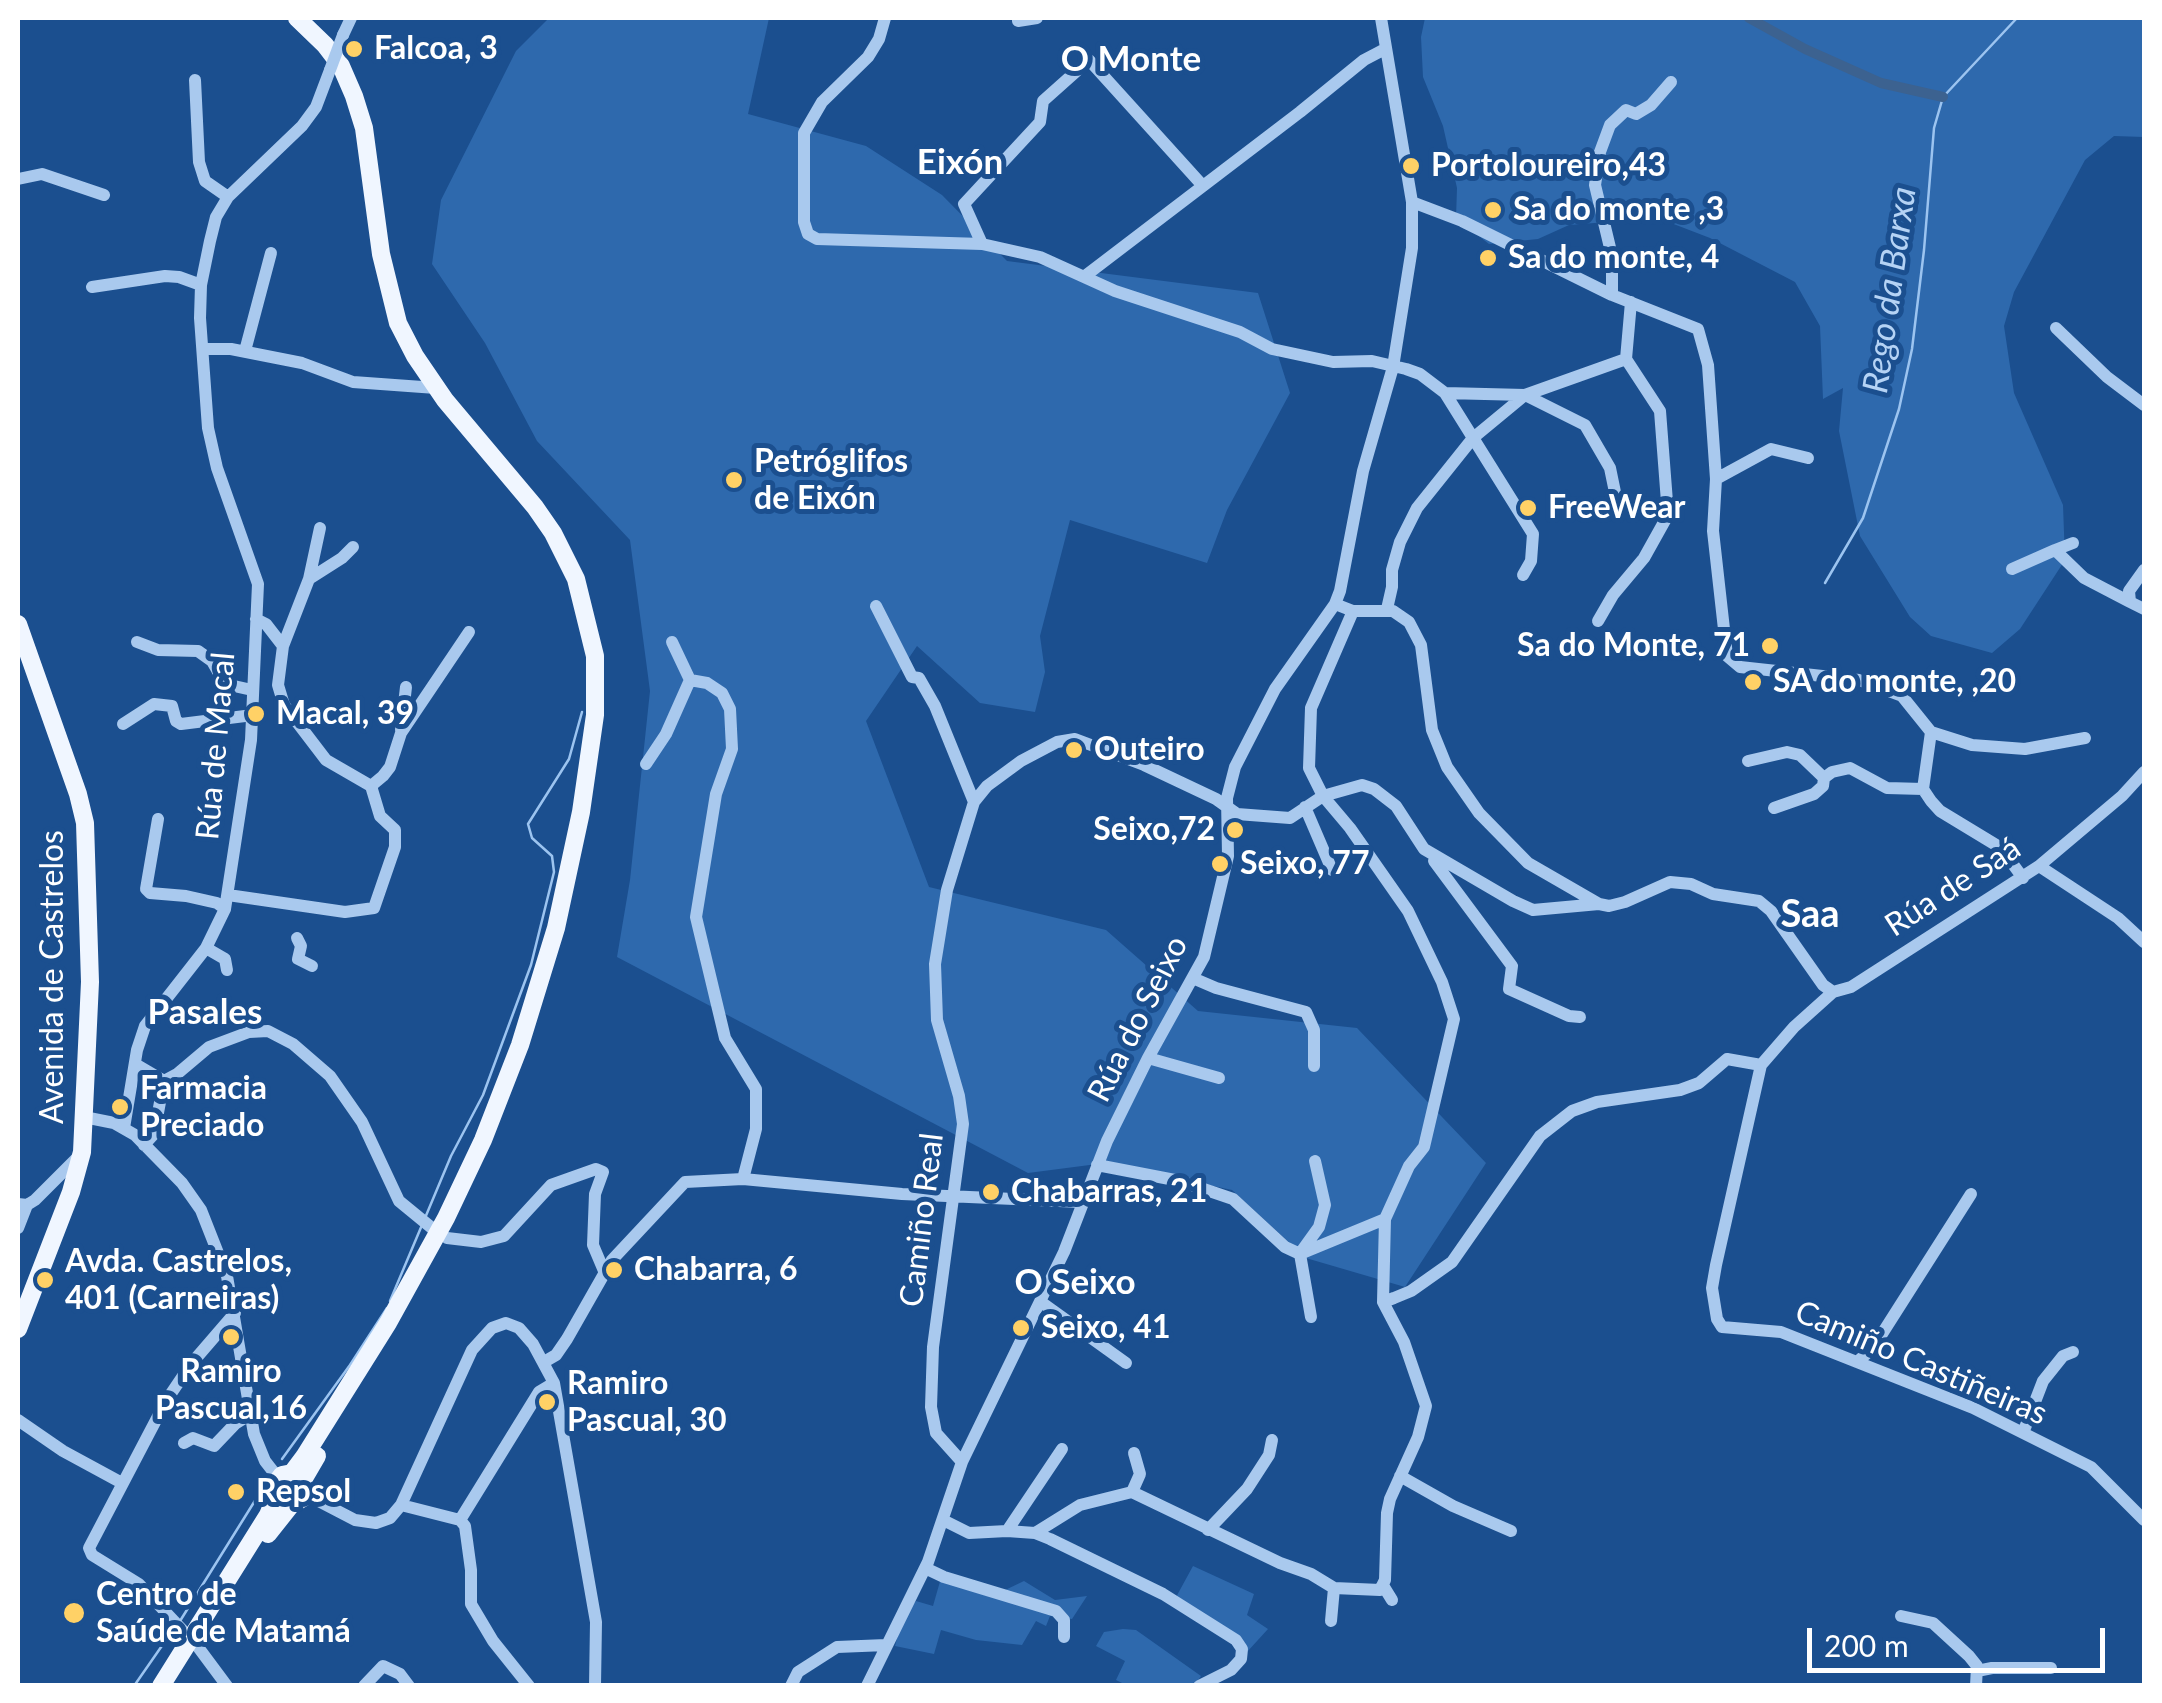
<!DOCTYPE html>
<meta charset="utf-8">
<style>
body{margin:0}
#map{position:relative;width:2162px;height:1703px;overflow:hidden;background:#1b4f8f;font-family:Lato,sans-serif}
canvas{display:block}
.frame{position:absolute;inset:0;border:20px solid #fff;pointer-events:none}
.scale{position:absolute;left:1807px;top:1628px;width:298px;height:45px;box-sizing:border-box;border:5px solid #fff;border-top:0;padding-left:12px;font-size:30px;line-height:35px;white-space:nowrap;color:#fff;-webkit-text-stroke:8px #1b4f8f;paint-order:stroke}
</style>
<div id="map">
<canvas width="2162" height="1703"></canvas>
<div class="frame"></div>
<div class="scale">200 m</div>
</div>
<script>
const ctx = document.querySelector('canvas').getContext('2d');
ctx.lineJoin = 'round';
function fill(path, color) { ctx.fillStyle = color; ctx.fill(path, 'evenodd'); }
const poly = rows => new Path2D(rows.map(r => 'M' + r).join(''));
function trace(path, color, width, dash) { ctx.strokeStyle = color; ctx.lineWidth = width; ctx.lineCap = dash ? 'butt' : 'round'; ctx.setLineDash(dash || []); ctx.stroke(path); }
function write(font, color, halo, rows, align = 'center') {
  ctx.font = font + ' Lato,sans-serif'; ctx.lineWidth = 10; ctx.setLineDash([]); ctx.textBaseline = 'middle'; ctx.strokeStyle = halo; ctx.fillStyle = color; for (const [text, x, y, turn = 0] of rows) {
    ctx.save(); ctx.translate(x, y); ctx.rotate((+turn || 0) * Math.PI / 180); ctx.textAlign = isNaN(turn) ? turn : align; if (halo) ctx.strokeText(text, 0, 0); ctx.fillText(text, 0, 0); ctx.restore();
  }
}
const green = poly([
 [549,18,769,18,748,114,866,146,942,195,1007,261,1258,293,1290,393,1227,510,1207,563,1070,520,1040,636,1045,672,1035,712,980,703,917,646,866,721,929,887,1106,930,1198,1011,1357,1028,1486,1163,1405,1287,1299,1256,1292,1245,1232,1190,1105,1163,1028,1173,617,957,630,880,650,691,630,540,537,441,485,343,432,264,441,200,516,51],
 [1425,18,2144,18,2144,137,2114,136,2085,160,2014,292,2004,326,2014,393,2063,505,2065,560,2020,629,1992,653,1931,636,1910,617,1860,536,1839,431,1843,388,1823,399,1820,326,1795,282,1710,238,1658,218,1569,225,1538,239,1489,244,1456,218,1457,188,1443,126,1423,77,1421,37],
 [1193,1566,1254,1594,1247,1615,1268,1629,1247,1652,1175,1599],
 [941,1578,1003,1591,1024,1581,1055,1600,1087,1596,1072,1619,1050,1616,1046,1626,1036,1621,1022,1645,976,1640,941,1630,934,1654,895,1646,903,1616,916,1601,933,1606],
 [1123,1629,1136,1630,1201,1676,1199,1679,1191,1685,1126,1685,1116,1680,1125,1661,1096,1646,1104,1632]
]);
const stream = poly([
 [1825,583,1863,518,1899,409,1912,349,1924,250,1934,128,1943,97,2017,18],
 [425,1218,451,1156,483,1095,531,965,554,872,552,856,532,838,528,824,569,759,582,712],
 [390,1301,422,1225],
 [282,1459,350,1365,387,1308],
 [180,1621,261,1491],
 [134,1686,175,1627]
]);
const canal = poly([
 [1749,18,1805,49,1881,83,1943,97]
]);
const minor = poly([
 [885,18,879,39,868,57,822,102,804,133,804,222,808,234,817,239,982,244,1040,257,1115,291,1240,332,1272,349,1333,362,1372,361,1406,369,1420,374,1445,393,1525,395,1626,359,1631,302],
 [1018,21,1037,18],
 [343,35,351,18],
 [195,80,199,162,205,181,228,197],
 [18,179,42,174,104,195],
 [1412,202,1462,221,1612,295,1698,329,1708,365,1716,479,1713,531,1727,656,1740,667,1859,680,1902,696,1931,732,1923,789,1931,801,1940,811,2001,848,2023,878],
 [982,244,964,204,1040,122,1043,101,1089,60,1203,186],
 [1085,276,1300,112,1364,60,1385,49],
 [92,287,165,276,179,277,201,285],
 [1612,295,1612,256,1595,185,1600,152,1610,125,1626,110,1636,114,1651,105,1671,82],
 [2056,328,2107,377,2144,405],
 [204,349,231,349,302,363,353,382,436,388],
 [245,351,271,253],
 [1445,393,1533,534,1531,561,1523,575],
 [1716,479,1771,449,1808,458],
 [320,528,309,579,283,646,278,685,284,705,326,760,371,786,383,776,390,767,401,733,469,632],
 [2055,550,2073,543],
 [2012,569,2055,550,2084,578,2130,602],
 [2144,570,2129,591,2130,602,2144,609],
 [309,579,342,558,353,547],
 [1335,604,1353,611,1393,611,1409,622,1421,645,1432,730,1447,767,1479,813,1528,863,1599,904,1609,906,1625,902,1670,882,1691,884,1713,894,1759,901,1771,911,1823,985,1833,992,1851,987,2039,866,2122,796,2144,772],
 [876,606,912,677,919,678,935,706,974,802,987,786,1021,761,1057,742,1075,739,1144,765,1216,799,1237,814,1290,818,1323,796,1362,785,1374,789,1396,806,1424,849,1513,901,1533,910,1599,904],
 [1387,609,1392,587,1392,570,1400,542,1417,508,1473,438,1525,395,1585,425,1610,468,1616,497,1625,509],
 [1353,611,1311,708,1309,768,1323,796,1350,828,1408,911,1442,982,1454,1019,1424,1147,1409,1166,1385,1219],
 [256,619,266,624,283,646],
 [1598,621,1613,595,1644,558,1668,515,1660,411,1626,359],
 [137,642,158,650,198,651,212,661,225,684,252,690],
 [672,642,690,680],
 [123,724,154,704,172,706,176,721,181,724,253,715],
 [401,730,406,687],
 [1931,732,1972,745,2025,749,2085,738],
 [1748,761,1787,752,1800,755,1824,778,1832,772,1850,768,1887,788,1923,789],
 [646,764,666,734,690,680,707,683,722,693,730,709,732,749,716,794,696,917,725,1038,756,1089,756,1129,743,1179],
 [1305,807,1332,870],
 [1774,808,1814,794,1823,786,1824,778],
 [158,819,146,889,150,893,186,896,217,903,225,909],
 [1434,861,1512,966,1509,989,1569,1016,1580,1017],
 [2039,866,2118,918,2144,942],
 [228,895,345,912,374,908,395,847,395,830,380,816,371,786],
 [297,938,301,946,298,959,312,966],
 [206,948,225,959,227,970],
 [1195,979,1216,988,1306,1012,1314,1030,1314,1066],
 [1833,992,1794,1027,1761,1065,1716,1265,1712,1288,1717,1319,1722,1327,1781,1332,1973,1408,2091,1467,2144,1520],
 [1148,1058,1219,1078],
 [135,1064,164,1081],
 [84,1117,114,1123,135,1135,182,1183,201,1210,227,1276,254,1434,265,1461,279,1479],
 [124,1128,137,1050,145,1026,206,948,225,909,251,740,258,584,217,468,208,428,200,318,201,285,210,241,216,217,228,197,302,126,316,107,330,70],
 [144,1145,154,1134,164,1081,177,1074,209,1047,249,1032,268,1031,293,1044,330,1076,362,1122,399,1201,438,1233],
 [1097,1165,1180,1181,1233,1199,1285,1247,1300,1254],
 [18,1204,27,1205,35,1200,81,1154],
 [18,1228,27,1205],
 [447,1238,481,1242,504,1236,551,1185,596,1169,603,1172,595,1194,593,1245,604,1271],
 [1301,1252,1319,1227,1325,1205,1315,1161],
 [1300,1254,1385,1219,1383,1302,1394,1298,1411,1291,1452,1262,1540,1136,1572,1111,1597,1102,1680,1090,1699,1083,1727,1059,1761,1065],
 [1300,1254,1311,1317],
 [1041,1302,1126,1363],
 [544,1362,556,1355,567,1339,612,1260,685,1182,743,1179,902,1194,1081,1202],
 [1857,1362,1873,1348,1971,1194],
 [18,1420,63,1451,122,1483],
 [2023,1433,2043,1381,2063,1356,2073,1352],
 [184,1443,193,1438,214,1446,235,1424,251,1414],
 [962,1462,936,1433,931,1407,933,1347,963,1124,959,1096,937,1020,935,964,947,890,974,802],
 [1400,1476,1453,1506,1511,1531],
 [1132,1492,1140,1474,1134,1453],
 [305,1494,355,1520,376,1523,390,1518,401,1505,472,1350,492,1328,506,1323,519,1328,533,1344,554,1383,596,1622,595,1686],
 [401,1505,460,1520,539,1392,554,1383],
 [460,1520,465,1526,471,1570,471,1604,493,1641,529,1686],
 [943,1520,969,1533,1007,1531,1035,1533,1050,1539,1163,1594,1236,1640,1242,1649,1241,1659,1231,1670,1199,1686],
 [1208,1530,1247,1489,1269,1455,1272,1440],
 [1007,1531,1062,1449],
 [1035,1533,1080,1505,1132,1492,1280,1563,1311,1574,1334,1588,1380,1590,1385,1580,1387,1513,1390,1499,1418,1437,1426,1406,1404,1342,1383,1302],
 [925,1568,944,1577,1056,1611,1064,1620,1064,1637],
 [1384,1587,1392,1600],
 [1901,1616,1933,1623,1969,1656,1977,1666,1976,1686],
 [1331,1621,1334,1588],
 [191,1639,139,1584,92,1555,89,1548,166,1401,191,1364,235,1313],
 [198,1647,227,1686],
 [1977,1671,1992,1668,2051,1668],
 [364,1686,383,1666,400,1674,409,1686],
 [791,1686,798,1672,837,1647,886,1645],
 [867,1686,928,1562,962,1462,1064,1252,1107,1141,1148,1058,1204,957,1228,856,1227,798,1235,767,1275,689,1335,604,1340,591,1363,471,1393,367,1412,248,1412,202,1381,18]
]);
const major = poly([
 [18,624,78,794,85,823,90,982,82,1152,71,1192,18,1329],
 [268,1534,291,1505,303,1498,306,1489,303,1480,317,1456],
 [161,1686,268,1515,276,1496,276,1483,282,1475,292,1473,304,1457,388,1323,446,1218,483,1140,520,1045,556,928,581,812,595,715,595,656,576,579,553,533,535,507,445,400,415,356,398,323,381,254,364,128,354,96,341,66,325,45,297,18]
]);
const minorBridge = poly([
 [330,70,343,35]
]);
const markers = [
 [354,49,10,"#ffd166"],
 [1411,166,10,"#ffd166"],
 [1493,210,10,"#ffd166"],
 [1488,258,10,"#ffd166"],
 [734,480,10,"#ffd166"],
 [1528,508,10,"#ffd166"],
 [1770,646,10,"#ffd166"],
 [1753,682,10,"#ffd166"],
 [256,714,10,"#ffd166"],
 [1074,750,10,"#ffd166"],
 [1235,830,10,"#ffd166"],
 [1220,864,10,"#ffd166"],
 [120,1107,10,"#ffd166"],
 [991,1192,10,"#ffd166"],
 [614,1270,10,"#ffd166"],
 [45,1280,10,"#ffd166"],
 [1021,1328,10,"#ffd166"],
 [231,1337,10,"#ffd166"],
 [547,1402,10,"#ffd166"],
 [236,1492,10,"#ffd166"],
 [74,1613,12,"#ffd166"]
];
const poiNames = [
 ["Falcoa, 3",374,49],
 ["Portoloureiro,43",1431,166],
 ["Sa do monte ,3",1513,210],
 ["Sa do monte, 4",1508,258],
 ["Petróglifos",754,462],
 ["de Eixón",754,499],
 ["FreeWear",1548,508],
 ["Sa do Monte, 71",1750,646,"right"],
 ["SA do monte, ,20",1773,682],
 ["Macal, 39",276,714],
 ["Outeiro",1094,750],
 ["Seixo,72",1215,830,"right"],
 ["Seixo, 77",1240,864],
 ["Farmacia",140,1089],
 ["Preciado",140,1126],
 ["Chabarras, 21",1011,1192],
 ["Avda. Castrelos,",65,1262],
 ["401 (Carneiras)",65,1299],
 ["Chabarra, 6",634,1270],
 ["Seixo, 41",1041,1328],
 ["Ramiro",231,1372,"center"],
 ["Pascual,16",231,1409,"center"],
 ["Ramiro",567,1384],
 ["Pascual, 30",567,1421],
 ["Repsol",256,1492],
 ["Centro de",96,1595],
 ["Saúde de Matamá",96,1632]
];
const streetNames = [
 ["Rúa de Macal",216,746,-85],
 ["Rúa de Saá",1953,887,-33],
 ["Avenida de Castrelos",53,977,-90],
 ["Rúa do Seixo",1138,1019,-63],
 ["Camiño Real",922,1220,-83],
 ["Camiño Castiñeiras",1921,1363,23]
];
const neighbourhoodNames = [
 ["O Monte",1131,60],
 ["Eixón",960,163],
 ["Pasales",205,1013],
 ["O Seixo",1075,1283]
];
const waterNames = [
 ["Rego da Barxa",1890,290,-82]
];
const quarterNames = [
 ["Saa",1810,915]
];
fill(green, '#2e69ad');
trace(stream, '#9cc4f0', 2.5);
trace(canal, '#3c6290', 10);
trace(minor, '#a9c9ee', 12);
trace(major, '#f0f6ff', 18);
trace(minorBridge, '#a9c9ee', 12);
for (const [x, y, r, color] of markers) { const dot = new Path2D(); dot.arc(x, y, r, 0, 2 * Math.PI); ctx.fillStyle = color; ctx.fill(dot); trace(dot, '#1b4f8f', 4); }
write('bold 32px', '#fff', '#1b4f8f', poiNames, 'left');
write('32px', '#fff', '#1b4f8f', streetNames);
write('bold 35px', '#fff', '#1b4f8f', neighbourhoodNames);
write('italic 35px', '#b5d3f5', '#1b4f8f', waterNames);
write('bold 38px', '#fff', '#1b4f8f', quarterNames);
</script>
